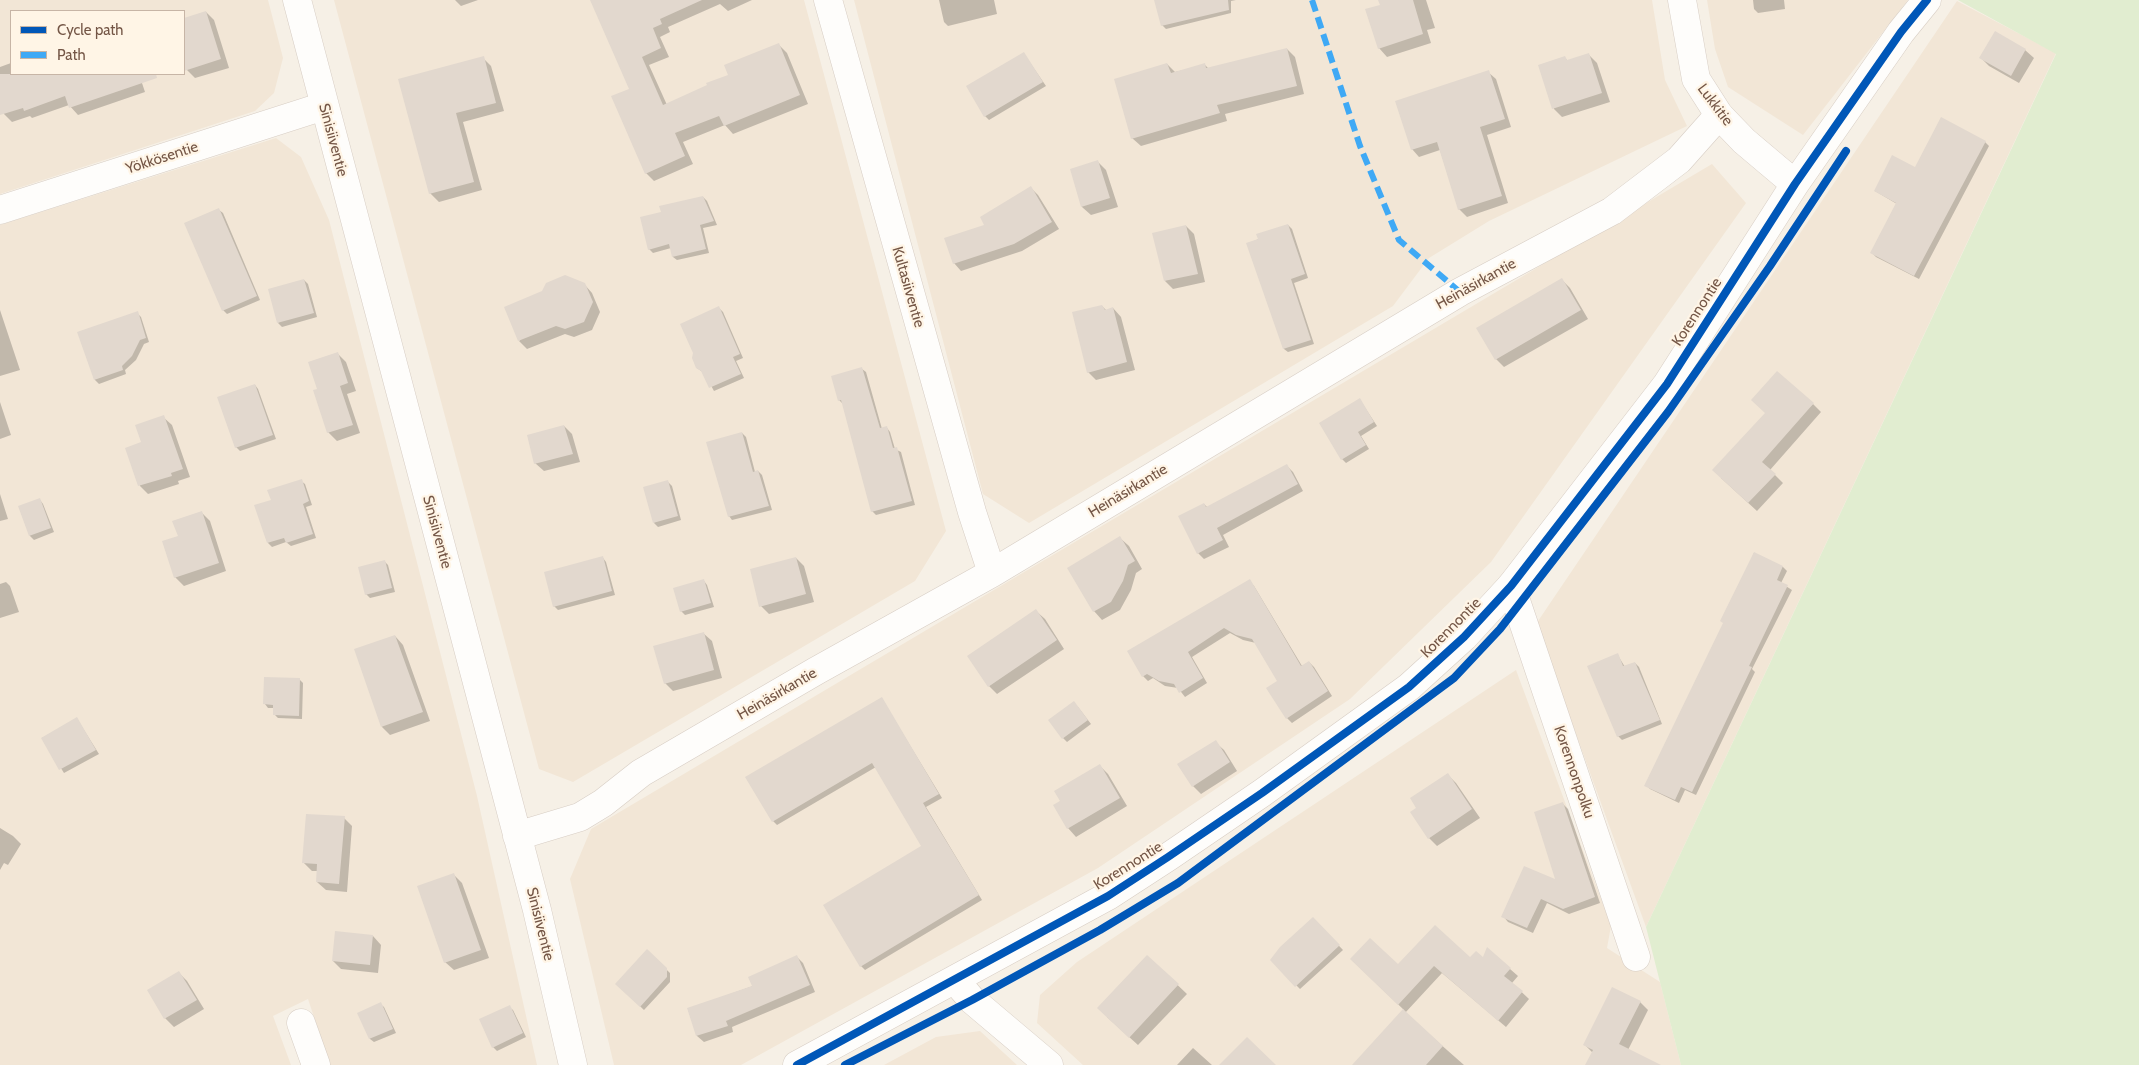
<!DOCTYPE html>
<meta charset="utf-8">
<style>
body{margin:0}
#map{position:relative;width:2139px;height:1065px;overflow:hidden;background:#f6f0e6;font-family:Cabin,sans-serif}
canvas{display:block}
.legend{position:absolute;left:10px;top:10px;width:175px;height:65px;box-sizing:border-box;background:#fff5e6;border:1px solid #c7b5a6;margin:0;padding:6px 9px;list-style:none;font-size:15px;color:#745646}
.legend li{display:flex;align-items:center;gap:10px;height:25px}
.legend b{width:25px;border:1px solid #c7b5a6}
</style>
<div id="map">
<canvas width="2139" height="1065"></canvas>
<ul class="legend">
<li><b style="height:6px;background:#0057b8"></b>Cycle path</li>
<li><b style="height:6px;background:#3fa9f5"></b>Path</li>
</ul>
</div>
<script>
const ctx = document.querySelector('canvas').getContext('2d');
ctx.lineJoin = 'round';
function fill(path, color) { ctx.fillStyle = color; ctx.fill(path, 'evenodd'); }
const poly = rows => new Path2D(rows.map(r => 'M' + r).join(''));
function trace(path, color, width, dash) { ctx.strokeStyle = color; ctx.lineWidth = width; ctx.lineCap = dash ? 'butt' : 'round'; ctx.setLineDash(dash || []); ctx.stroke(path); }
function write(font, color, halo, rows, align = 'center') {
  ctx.font = font + ' Cabin,sans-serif'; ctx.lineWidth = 4.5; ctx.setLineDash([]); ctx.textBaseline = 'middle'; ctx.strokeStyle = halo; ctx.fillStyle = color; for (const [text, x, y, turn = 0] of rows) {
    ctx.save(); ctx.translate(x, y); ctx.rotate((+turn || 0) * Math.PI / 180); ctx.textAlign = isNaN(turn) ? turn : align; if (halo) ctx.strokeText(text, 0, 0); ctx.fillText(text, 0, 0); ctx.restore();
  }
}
const residential = poly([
 [0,0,268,0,283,58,274,93,255,111,0,194],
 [11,11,184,11,184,74,11,74],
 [334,0,804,0,946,531,915,581,573,782,539,769],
 [854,0,1652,0,1665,80,1687,126,1489,221,1429,258,1393,306,1029,523,983,494],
 [1707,0,1908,0,1803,135,1728,87,1715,49],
 [1957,1,2056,53,1646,927,1536,624],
 [276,138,301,157,329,220,477,796,537,1065,330,1065,308,999,273,1016,291,1065,0,1065,0,225],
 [1712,164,1746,203,1491,562,1350,699,1098,868,741,1065,614,1065,570,879,591,829],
 [1516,670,1611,926,1607,948,1660,982,1681,1065,1083,1065,1037,1023,1040,995,1077,962],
 [980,1031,1017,1065,884,1065,936,1037]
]);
const green = poly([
 [1958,0,2139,0,2139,1065,1681,1065,1646,927,2056,54]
]);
const shadow = poly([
 [455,0,478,0,461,6],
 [592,0,752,0,728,11,720,4,668,27,670,32,660,37,669,57,649,65,667,105,730,75,779,45,787,53,808,104,733,134,725,125,683,142,693,164,654,181,646,173,631,90],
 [939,0,994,0,997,14,948,26,944,22],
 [1155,0,1236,0,1231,1,1231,13,1166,29,1162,25],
 [1380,0,1426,0,1435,28,1427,30,1431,43,1387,57,1379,48,1381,5],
 [1753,0,1784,0,1785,9,1758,13,1754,9],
 [206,12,214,20,229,68,195,78,187,70,184,59,184,19],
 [1287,49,1295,57,1304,94,1225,114,1227,121,1141,146,1132,138,1167,64,1175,72,1205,65,1209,69],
 [2025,50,2034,58,2019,83,1989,66,1981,58],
 [1024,54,1046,86,989,120,985,116],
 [1589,55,1597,63,1610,102,1562,117,1554,109,1540,66,1565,58,1568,61],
 [483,58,491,66,504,111,463,122,482,190,439,202,430,193,400,80],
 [11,63,11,74,139,74,145,92,78,115,69,105,32,118,30,116,12,122,4,114,0,102,0,67],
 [1488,72,1496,79,1511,127,1487,135,1508,203,1467,217,1459,209,1440,150,1419,157,1412,149],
 [1985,142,1989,146,1919,279,1876,257,1872,253,1897,204,1875,191,1916,169],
 [1098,162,1106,170,1118,207,1091,215,1082,207,1071,170],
 [1031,188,1038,195,1059,229,1022,251,961,271,954,263,986,225],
 [703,197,707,201,717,225,703,228,709,253,677,260,673,257,671,248,653,253,649,249],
 [219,210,223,213,260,300,227,314,223,310],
 [1288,225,1292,229,1308,278,1294,283,1314,344,1288,352,1284,349,1248,244],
 [1186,226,1194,234,1205,282,1173,289,1165,281],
 [304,280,308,284,317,317,282,327,278,323],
 [1562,280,1570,288,1588,319,1504,367,1496,359],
 [584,284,592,293,600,312,592,330,574,337,565,334,527,349,519,341],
 [1102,306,1107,311,1113,308,1121,317,1135,370,1096,380,1088,372],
 [719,308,723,312,743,358,736,361,744,378,714,391,704,373,697,368],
 [0,310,20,370,0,376],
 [137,313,141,317,149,342,144,344,136,360,125,370,126,374,99,384,95,380,79,332],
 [337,353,346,362,356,391,347,394,360,433,337,441,328,432,319,390],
 [862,369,866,372,882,429,887,428,890,432,895,449,901,452,915,505,876,515,872,511,843,404,839,400],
 [255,385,258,389,276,439,240,451,236,447],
 [1360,400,1377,426,1361,436,1369,449,1346,463,1342,459],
 [0,402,11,435,0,439],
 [1813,404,1821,412,1770,470,1783,483,1757,511,1721,478],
 [163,417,172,425,190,477,178,481,179,484,148,494,140,486,127,448,142,443],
 [564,426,572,434,580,462,544,471,535,463],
 [742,433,746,437,755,472,758,471,762,475,772,510,732,520,729,516],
 [1287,466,1293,472,1303,491,1223,535,1229,547,1204,559,1198,553,1204,504,1208,508],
 [301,481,305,484,312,505,306,507,316,538,291,546,286,542,272,547,268,543,272,500],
 [668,482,672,486,681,520,658,527,654,523],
 [0,494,8,519,0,521],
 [40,500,43,504,54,532,34,540,30,536,19,507],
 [202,513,210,521,226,571,184,586,175,577,179,537],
 [1120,538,1129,546,1142,569,1136,573,1131,590,1120,610,1102,620,1094,611,1069,568],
 [1754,553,1783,567,1787,571,1781,583,1792,590,1752,669,1755,672,1696,795,1685,790,1679,803,1650,789,1646,785,1724,624],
 [603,558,606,562,615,595,558,610,554,606],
 [796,558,804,566,814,602,769,614,761,606],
 [384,561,388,565,395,592,370,598,366,594],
 [704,581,707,585,714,607,685,615,681,611],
 [1249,581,1254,586,1302,666,1309,662,1314,667,1332,696,1292,723,1287,718,1279,681,1256,643,1243,640,1230,633,1192,657,1207,683,1185,697,1178,688,1165,686,1153,678,1148,681,1143,676],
 [6,582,10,586,19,612,0,618,0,584],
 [1036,611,1045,619,1064,649,997,694,989,686],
 [703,633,712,641,722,678,673,691,665,683],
 [395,636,403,645,430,721,390,735,382,727],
 [1617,654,1625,667,1635,663,1639,667,1662,724,1622,740,1618,736],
 [299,679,303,683,302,719,278,718,275,715,275,708,268,708,265,704],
 [881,698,942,798,926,807,982,900,865,970,861,966,923,847,876,767,777,825,773,821],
 [1078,707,1091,724,1067,742,1063,738],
 [77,719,99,754,64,773,42,738],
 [1215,742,1224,750,1237,771,1201,794,1193,786],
 [1100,766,1108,774,1127,806,1076,837,1068,828,1055,806],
 [1447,774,1456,783,1480,818,1437,846,1429,838,1418,808],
 [1563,804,1568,809,1600,903,1569,914,1547,903,1533,933,1508,922,1503,916,1557,882],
 [344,818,352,826,347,892,326,890,317,882,318,871,312,871,303,862],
 [0,828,13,836,21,844,8,865,4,863,0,870],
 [454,875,462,883,489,958,454,970,445,962],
 [1313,919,1343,950,1300,989,1271,960],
 [373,936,381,945,378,973,341,969,333,961],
 [647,951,670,973,670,982,644,1010,617,984],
 [1147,956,1187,994,1138,1045,1107,1017],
 [797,957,803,963,815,992,732,1027,733,1032,704,1042,697,1036,688,1009,753,986],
 [1351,959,1398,966,1484,959,1510,969,1518,976,1512,983,1529,999,1506,1027,1442,973,1405,1013,1464,1065,1354,1065,1404,1010],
 [179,973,187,981,204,1009,174,1027,165,1018,149,991],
 [1640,1002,1648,1010,1628,1050,1655,1065,1588,1065,1593,1053,1584,1044],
 [380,1004,384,1007,396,1033,374,1042,370,1039,359,1013],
 [509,1007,513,1010,526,1037,497,1051,493,1047],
 [1193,1048,1212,1065,1177,1065]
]);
const building = poly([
 [590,0,702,0,660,19,662,24,653,28,661,48,642,57,663,105,707,85,706,83,728,75,724,65,779,43,800,95,724,126,719,116,675,133,685,156,645,174,611,96,629,89],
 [1154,0,1228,0,1229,10,1161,26],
 [1378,0,1413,0,1423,34,1378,49,1365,9,1380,5],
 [206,11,221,59,184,71,184,18],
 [1995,31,2026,49,2011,76,1979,58],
 [1287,48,1297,86,1217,105,1220,113,1131,139,1114,79,1167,63,1171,73,1205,63,1206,68],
 [1024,52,1043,82,984,117,966,86],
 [1589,53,1602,93,1552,109,1538,65,1565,56,1567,60],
 [484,56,496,103,456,113,474,182,429,194,398,79],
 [1489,70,1505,119,1480,127,1502,196,1458,210,1437,142,1411,150,1395,101],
 [0,74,156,74,157,78,69,108,65,96,24,111,23,108,0,115],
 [1941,117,1986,141,1914,276,1870,253,1896,203,1874,191,1892,155,1915,167],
 [1098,160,1110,198,1081,207,1070,169],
 [1031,186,1052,222,1014,244,953,264,944,238,984,225,980,217],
 [703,196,714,221,700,225,706,249,672,257,669,244,648,250,640,217,661,212,659,206],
 [219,208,257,296,222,311,184,223],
 [1288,224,1305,274,1291,279,1311,340,1283,349,1246,243,1258,239,1256,234],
 [1186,225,1198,274,1164,281,1152,233],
 [565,275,585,283,593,302,584,322,565,329,556,326,518,341,504,307,542,291,546,283],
 [1562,278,1581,310,1495,360,1476,328],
 [304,279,314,313,277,323,268,289],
 [1102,305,1105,310,1113,307,1127,362,1087,373,1072,312],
 [719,306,740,354,733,357,741,374,709,388,701,371,696,368,692,358,693,353,680,324],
 [138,311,146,338,140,340,132,356,122,366,123,370,94,380,77,332],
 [338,352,348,383,340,386,353,425,327,433,313,390,317,389,308,362],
 [862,367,880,428,887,426,893,448,897,447,912,501,871,512,841,400,838,401,831,376],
 [1777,371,1814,403,1762,462,1776,474,1748,503,1712,470,1765,413,1751,400],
 [255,384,273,435,235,448,217,397],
 [1360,398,1374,422,1358,432,1366,445,1341,460,1319,423],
 [164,415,183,469,171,473,172,476,138,486,125,448,141,442,135,425],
 [564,425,573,454,534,464,527,435],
 [742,432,753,472,758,470,769,506,728,517,706,442],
 [1287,464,1298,484,1217,528,1223,540,1197,554,1178,516,1204,503,1206,507],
 [302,479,309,501,303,504,313,534,286,543,284,538,267,543,254,505,271,500,267,490],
 [668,480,678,516,653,523,643,487],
 [40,498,51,528,29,536,18,506],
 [202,511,219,563,174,578,162,541,178,536,172,521],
 [1120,536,1135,561,1128,565,1123,581,1111,602,1093,612,1067,568],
 [1754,552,1783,566,1777,580,1788,585,1749,666,1752,667,1692,792,1681,787,1675,800,1644,786,1723,623,1720,621],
 [603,556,612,591,553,607,544,572],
 [796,557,806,594,759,607,750,569],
 [385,560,392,588,365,595,358,567],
 [704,579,711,603,680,612,673,588],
 [1250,579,1301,666,1309,661,1328,691,1286,719,1266,688,1277,681,1252,639,1236,635,1224,628,1188,652,1203,678,1179,693,1174,684,1159,681,1147,674,1142,677,1127,651],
 [1036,609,1057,640,988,687,967,656],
 [704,632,714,670,664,684,653,646],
 [395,635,423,712,381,727,354,649],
 [1618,653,1623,666,1635,662,1660,720,1617,737,1587,666],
 [264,677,300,678,299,716,273,715,273,705,263,704],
 [882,697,939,794,923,803,979,895,860,967,823,905,921,846,872,763,772,822,745,777],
 [1074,701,1088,720,1062,739,1048,720],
 [77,717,96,750,59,770,41,738],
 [1216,740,1230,762,1192,787,1177,764],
 [1100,764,1120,798,1067,829,1053,805,1060,801,1054,791],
 [1448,773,1472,809,1428,839,1410,812,1416,808,1410,798],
 [1563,802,1595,897,1563,909,1541,899,1527,928,1501,917,1524,866,1555,879,1534,812],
 [306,814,345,816,339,884,316,882,317,864,302,863],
 [454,873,481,950,444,963,417,886],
 [1313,917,1340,945,1295,987,1270,960,1280,947],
 [1435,925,1470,957,1476,951,1483,957,1487,947,1511,968,1504,976,1523,991,1498,1021,1434,966,1398,1005,1350,959,1370,938,1398,964],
 [335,931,373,935,370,965,332,961],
 [647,949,667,968,667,977,640,1007,615,984],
 [797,955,810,985,726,1021,728,1026,696,1036,687,1008,752,986,748,977],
 [1147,955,1179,984,1129,1038,1097,1008],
 [179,971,197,1000,164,1019,147,990],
 [1612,987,1641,1001,1619,1044,1661,1065,1585,1065,1593,1050,1583,1045],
 [381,1002,393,1029,369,1039,357,1013],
 [510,1005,523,1033,492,1048,479,1019],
 [1403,1009,1443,1046,1426,1065,1352,1065],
 [1247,1037,1276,1065,1219,1065]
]);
const minor = poly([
 [297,0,537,910,573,1065],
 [828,0,972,512,992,573],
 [0,210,324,106],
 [1511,586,1636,957],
 [517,836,580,817,603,803,641,773,816,671,992,573,1460,292,1612,211,1679,160,1719,115],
 [955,980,972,1000,1049,1065],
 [301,1023,316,1065]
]);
const tertiary = poly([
 [1682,0,1696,79,1719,115,1744,141,1795,184],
 [797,1065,1108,896,1168,857,1262,793,1409,687,1464,637,1511,586,1667,384,1795,184,1901,32,1927,0]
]);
const quiet = poly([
 [1312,0,1360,146,1399,240,1460,292]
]);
const cycleway = poly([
 [797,1065,1108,896,1168,857,1262,793,1409,687,1464,637,1511,586,1667,384,1795,184,1901,32,1927,0],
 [845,1065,972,1000,1100,930,1178,883,1454,678,1500,629,1668,412,1770,266,1846,151]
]);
const streetNames = [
 ["Lukkitie",1715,105,53],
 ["Sinisiiventie",333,140,75],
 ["Yökkösentie",162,158,-18],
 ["Heinäsirkantie",1476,284,-29],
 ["Kultasiiventie",908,287,74],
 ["Korennontie",1697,312,-57],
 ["Heinäsirkantie",1128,491,-31],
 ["Sinisiiventie",437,532,75],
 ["Korennontie",1451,628,-45],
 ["Heinäsirkantie",777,694,-30],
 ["Korennonpolku",1574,772,71],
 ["Korennontie",1128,866,-32],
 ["Sinisiiventie",540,924,76]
];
fill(residential, '#f2e6d6');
fill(green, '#e1edd0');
fill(shadow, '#0003');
fill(building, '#e2d8ce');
trace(minor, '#d7cdc4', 29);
trace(tertiary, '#d7cdc4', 29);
trace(minor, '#fefdfb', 28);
trace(tertiary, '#fefdfb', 28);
trace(quiet, '#3fa9f5', 6, [12, 6]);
trace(cycleway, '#0057b8', 8);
write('15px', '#745646', '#fff5e6', streetNames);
</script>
